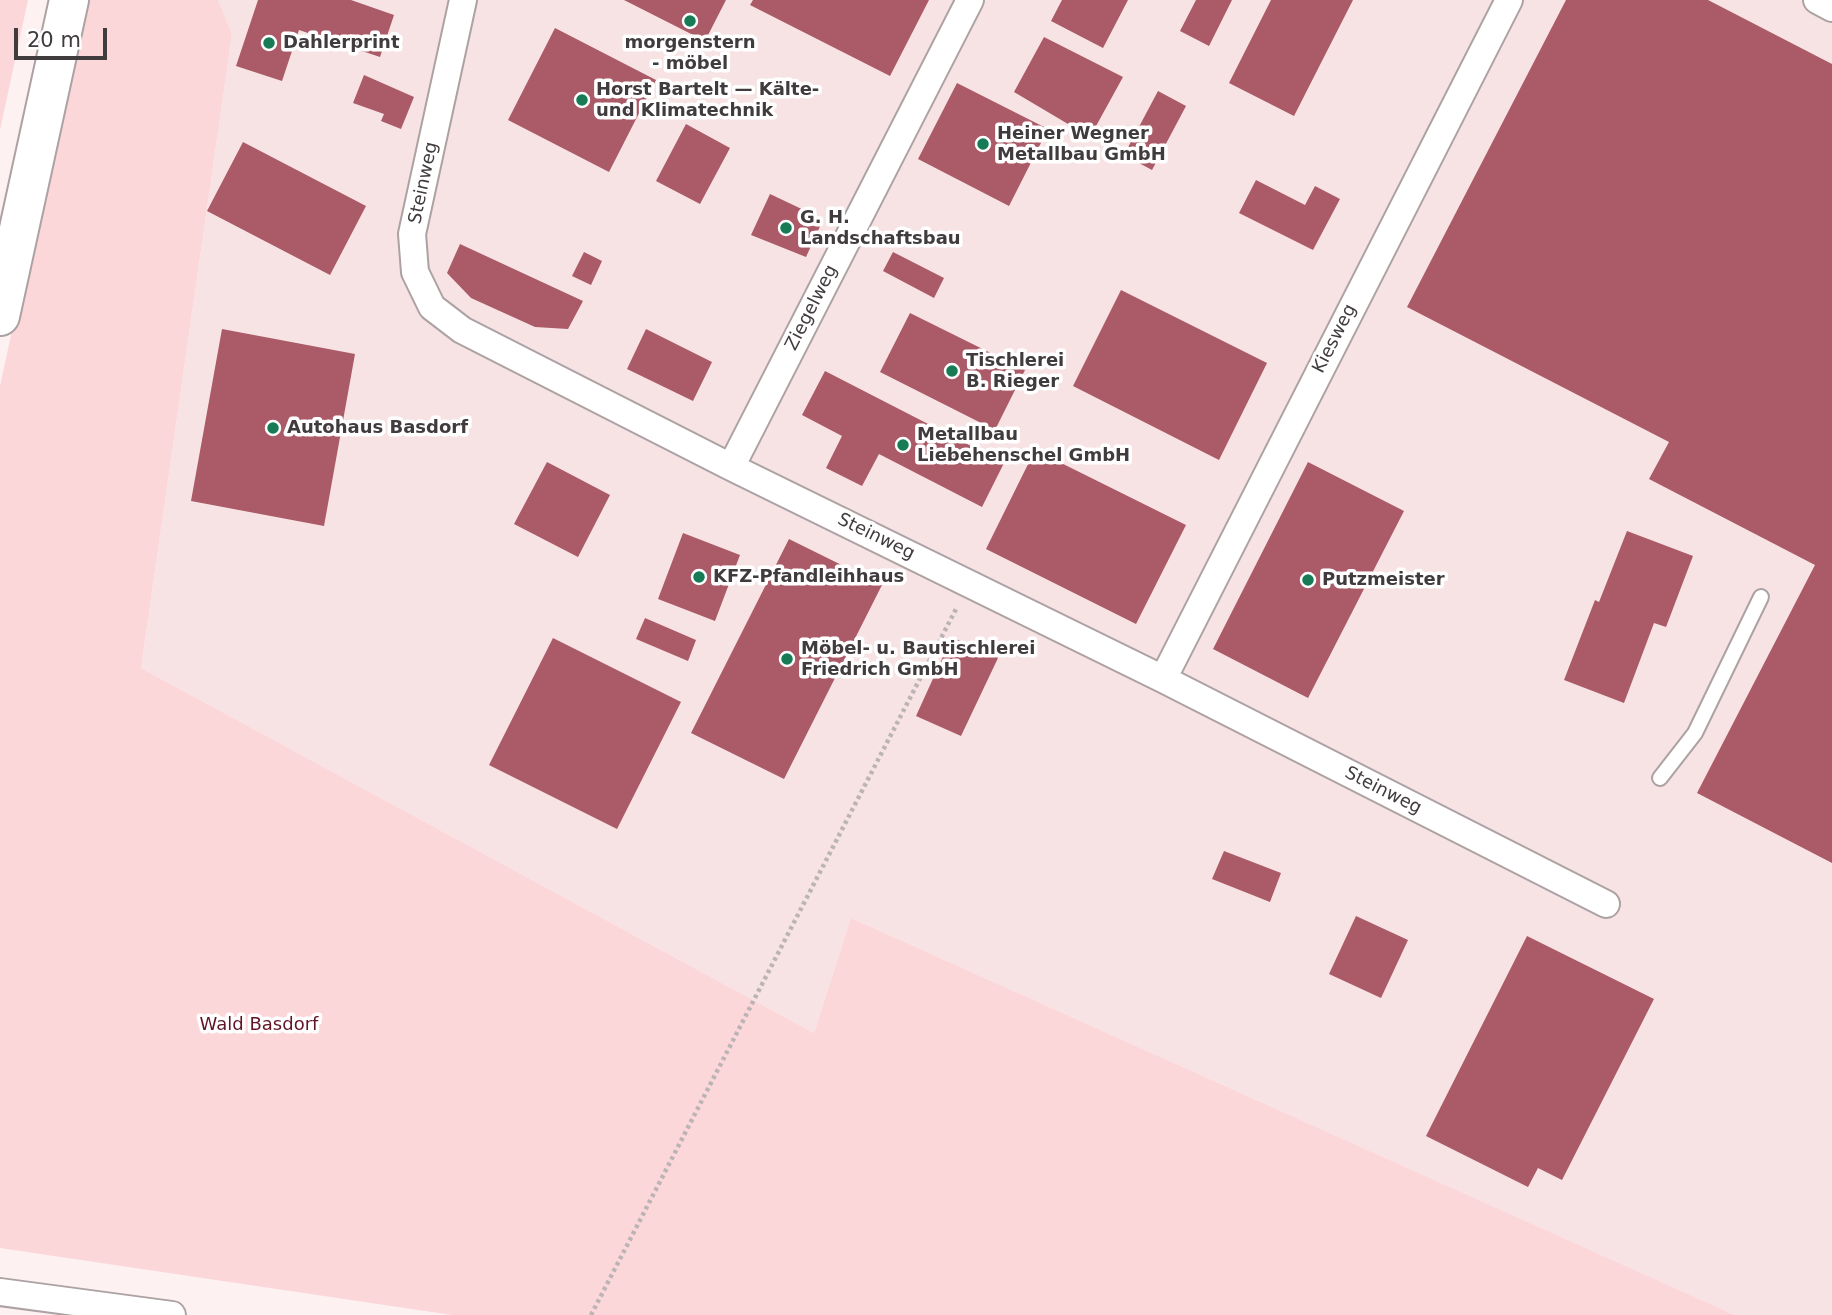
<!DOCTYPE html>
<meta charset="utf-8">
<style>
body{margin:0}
#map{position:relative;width:1832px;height:1315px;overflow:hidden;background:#fdf1f2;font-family:"DejaVu Sans",sans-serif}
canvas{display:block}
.scale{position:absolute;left:14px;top:28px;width:93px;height:32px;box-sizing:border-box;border:4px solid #403b3c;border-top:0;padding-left:9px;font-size:21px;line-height:24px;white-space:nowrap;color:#403b3c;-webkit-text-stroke:5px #fff;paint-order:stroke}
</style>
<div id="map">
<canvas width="1832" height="1315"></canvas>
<div class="scale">20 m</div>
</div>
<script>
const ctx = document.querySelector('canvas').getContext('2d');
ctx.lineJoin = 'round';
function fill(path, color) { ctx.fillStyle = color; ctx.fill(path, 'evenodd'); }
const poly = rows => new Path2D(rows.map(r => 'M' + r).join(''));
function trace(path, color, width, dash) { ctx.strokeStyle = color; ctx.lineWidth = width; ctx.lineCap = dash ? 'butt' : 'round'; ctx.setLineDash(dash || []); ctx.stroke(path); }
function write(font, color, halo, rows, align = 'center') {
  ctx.font = font + ' "DejaVu Sans",sans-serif'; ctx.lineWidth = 7; ctx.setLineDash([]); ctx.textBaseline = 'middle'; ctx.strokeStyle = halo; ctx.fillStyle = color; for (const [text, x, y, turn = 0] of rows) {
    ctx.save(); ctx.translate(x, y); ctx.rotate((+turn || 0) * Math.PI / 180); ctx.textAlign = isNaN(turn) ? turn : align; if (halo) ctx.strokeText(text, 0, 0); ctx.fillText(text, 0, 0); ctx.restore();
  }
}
const built = poly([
 [218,0,1832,0,1832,1315,1735,1315,851,918,814,1033,141,668,232,34]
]);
const green = poly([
 [0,0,28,0,0,130],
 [84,0,218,0,232,34,141,668,814,1033,851,918,1735,1315,452,1315,0,1248,0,386]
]);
const building = poly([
 [258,0,351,0,394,15,380,57,299,30,282,81,236,66],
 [624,0,726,0,705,41],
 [753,0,929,0,890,76,750,5],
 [1062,0,1128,0,1103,48,1051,21],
 [1196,0,1232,0,1209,46,1180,31],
 [1271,0,1353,0,1294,116,1229,83],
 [1566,0,1708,0,1832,64,1832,863,1697,793,1815,565,1649,479,1669,442,1407,307],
 [555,28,656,80,609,172,508,120],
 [1044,37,1123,77,1090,137,1014,92],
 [364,75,414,97,401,129,381,121,384,114,353,103],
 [957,83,1048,129,1009,206,918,159],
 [1158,91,1186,106,1152,170,1124,155],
 [686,124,730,148,700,204,656,181],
 [243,142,366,206,330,275,207,211],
 [1256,180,1305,205,1315,186,1340,199,1313,250,1239,213],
 [770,194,808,212,807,215,822,222,806,257,751,235],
 [460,244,583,301,568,329,535,327,471,298,447,273],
 [584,252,602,261,591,285,572,276],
 [893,252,944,278,934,298,883,271],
 [1121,290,1267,363,1219,460,1073,386],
 [910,313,1025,370,995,430,880,372],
 [222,329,355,354,324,526,191,501],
 [646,329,712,362,693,401,627,369],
 [825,371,1004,463,982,507,879,454,862,486,826,468,842,436,802,415],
 [1035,450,1186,525,1136,624,986,549],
 [547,462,610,495,578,557,514,524],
 [1308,462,1404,511,1308,698,1213,649],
 [1627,531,1693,556,1666,627,1654,623,1624,703,1564,680,1595,600,1599,602],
 [683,533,740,555,715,621,658,599],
 [789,539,882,585,784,779,691,733],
 [645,618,696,640,688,661,636,639],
 [952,637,998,658,961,736,916,716],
 [553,638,681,702,617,829,489,765],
 [1224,851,1281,873,1270,902,1212,879],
 [1356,916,1408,940,1381,998,1329,974],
 [1527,936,1654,999,1562,1180,1538,1168,1528,1187,1426,1136]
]);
const path = poly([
 [591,1315,956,609]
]);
const lane = poly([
 [1660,778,1695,733,1761,597]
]);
const street = poly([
 [463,0,412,234,415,272,432,307,462,330,731,467,1163,679,1606,904],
 [1817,0,1832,8],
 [731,467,970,0],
 [1163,679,1509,0],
 [0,1292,172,1315]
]);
const secondary = poly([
 [0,316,69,0]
]);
const markers = [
 [690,21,7,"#177c55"],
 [269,43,7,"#177c55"],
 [582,100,7,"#177c55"],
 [983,144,7,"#177c55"],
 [786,228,7,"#177c55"],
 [952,371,7,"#177c55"],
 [273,428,7,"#177c55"],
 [903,445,7,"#177c55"],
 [699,577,7,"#177c55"],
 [1308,580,7,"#177c55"],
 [787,659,7,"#177c55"]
];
const poiNames = [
 ["Dahlerprint",283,43],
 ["morgenstern",690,43,"center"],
 ["- möbel",690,64,"center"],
 ["Horst Bartelt — Kälte-",596,90],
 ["und Klimatechnik",596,111],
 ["Heiner Wegner",997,134],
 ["Metallbau GmbH",997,155],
 ["G. H.",800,218],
 ["Landschaftsbau",800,239],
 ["Tischlerei",966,361],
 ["B. Rieger",966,382],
 ["Autohaus Basdorf",287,428],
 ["Metallbau",917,435],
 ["Liebehenschel GmbH",917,456],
 ["KFZ-Pfandleihhaus",713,577],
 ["Putzmeister",1322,580],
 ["Möbel- u. Bautischlerei",801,649],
 ["Friedrich GmbH",801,670]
];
const streetNames = [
 ["Steinweg",424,183,-78],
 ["Ziegelweg",812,308,-63],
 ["Kiesweg",1335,339,-63],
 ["Steinweg",876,537,26],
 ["Steinweg",1383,791,27]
];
const parkNames = [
 ["Wald Basdorf",259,1025]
];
fill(built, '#f7e3e4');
fill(green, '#fcd7da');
fill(building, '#ab5a67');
trace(lane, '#ada2a3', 18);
trace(street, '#ada2a3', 30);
trace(secondary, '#ada2a3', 42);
trace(path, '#bcb3b4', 4.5, [3.5, 3.5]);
trace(lane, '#fff', 14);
trace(street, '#fff', 26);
trace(secondary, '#fff', 38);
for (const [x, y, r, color] of markers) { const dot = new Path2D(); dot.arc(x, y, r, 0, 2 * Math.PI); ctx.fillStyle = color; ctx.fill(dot); trace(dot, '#fff', 2.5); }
write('bold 18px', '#403b3c', '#fff', poiNames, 'left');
write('18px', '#403b3c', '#fff', streetNames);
write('18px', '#601426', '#fff', parkNames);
</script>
